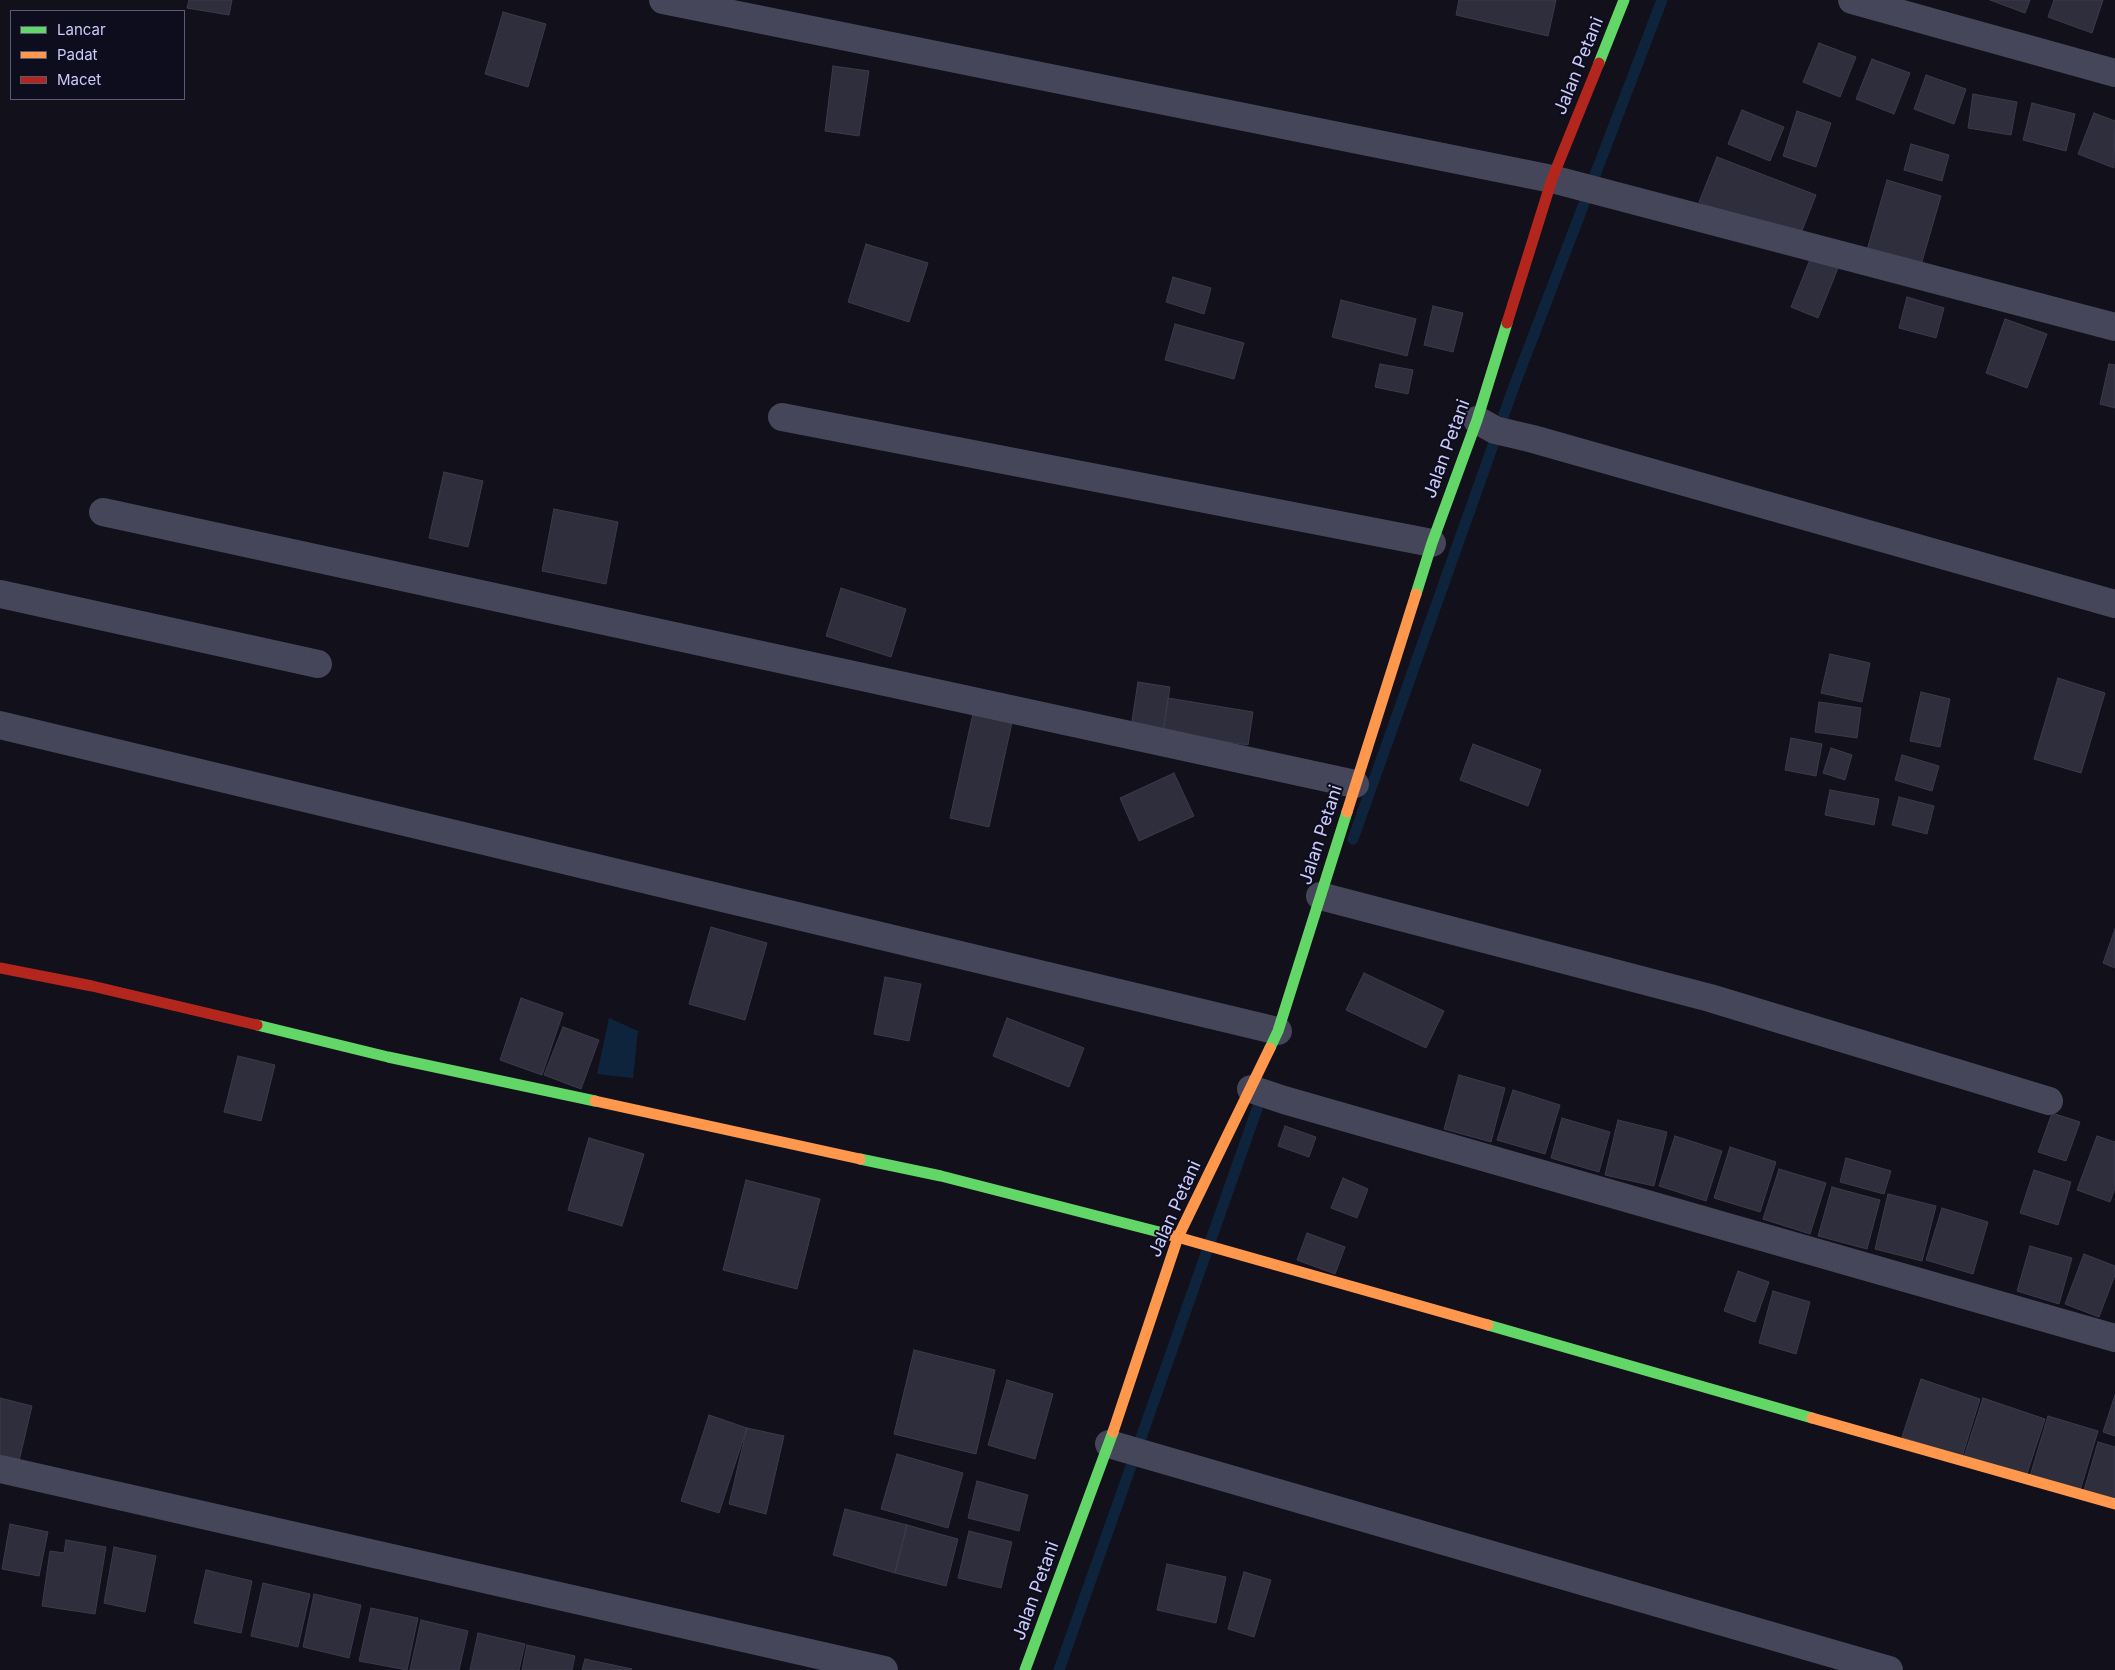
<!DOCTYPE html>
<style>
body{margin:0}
#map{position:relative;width:2115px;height:1670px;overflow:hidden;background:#12101a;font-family:Inter,sans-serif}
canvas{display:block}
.legend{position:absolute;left:10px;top:10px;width:175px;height:90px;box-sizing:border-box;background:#0e0d1d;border:1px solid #5a5976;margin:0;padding:6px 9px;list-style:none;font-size:15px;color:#cbcbfc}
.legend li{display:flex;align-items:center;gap:10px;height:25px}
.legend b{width:25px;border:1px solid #5a5976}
</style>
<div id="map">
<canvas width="2115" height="1670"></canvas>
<ul class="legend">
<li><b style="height:6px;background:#63d668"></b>Lancar</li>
<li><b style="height:6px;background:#ff974d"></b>Padat</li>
<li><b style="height:6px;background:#b3261e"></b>Macet</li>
</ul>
</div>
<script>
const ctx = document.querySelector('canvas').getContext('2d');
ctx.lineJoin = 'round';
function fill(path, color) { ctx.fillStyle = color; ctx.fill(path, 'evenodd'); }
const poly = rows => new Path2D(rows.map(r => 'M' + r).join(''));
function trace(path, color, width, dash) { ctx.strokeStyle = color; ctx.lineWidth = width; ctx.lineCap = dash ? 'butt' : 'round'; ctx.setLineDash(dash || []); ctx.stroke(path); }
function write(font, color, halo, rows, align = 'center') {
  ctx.font = font + ' Inter,sans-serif'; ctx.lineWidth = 4; ctx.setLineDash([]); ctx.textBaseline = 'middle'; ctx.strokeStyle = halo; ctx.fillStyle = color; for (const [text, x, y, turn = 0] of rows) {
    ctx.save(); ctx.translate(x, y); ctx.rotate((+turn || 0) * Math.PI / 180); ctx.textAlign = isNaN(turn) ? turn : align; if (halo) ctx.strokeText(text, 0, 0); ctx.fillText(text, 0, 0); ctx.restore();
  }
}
const water = poly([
 [609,1018,638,1031,633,1078,597,1074]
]);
const stream = poly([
 [1353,839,1513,389,1662,0],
 [1059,1670,1263,1092]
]);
const building = poly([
 [189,0,232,0,229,15,187,8,189,0],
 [1459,0,1556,0,1548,36,1456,15,1459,0],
 [1990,0,2030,0,2025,13,1990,0],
 [2054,0,2103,0,2092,33,2048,17,2054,0],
 [503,12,546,24,528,87,485,74,503,12],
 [1819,43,1856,57,1840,97,1803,82,1819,43],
 [1872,59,1910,73,1894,114,1856,99,1872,59],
 [833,66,869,71,859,136,825,131,833,66],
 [1926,75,1966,89,1954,124,1914,109,1926,75],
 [1973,94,2017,102,2011,135,1968,128,1973,94],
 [2032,103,2075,114,2066,151,2023,140,2032,103],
 [1742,110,1784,127,1770,161,1728,144,1742,110],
 [1797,111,1831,123,1816,167,1783,156,1797,111],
 [2094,113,2115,121,2114,168,2078,154,2094,113],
 [1911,144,1949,155,1942,181,1904,170,1911,144],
 [1717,157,1816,195,1798,241,1699,202,1717,157],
 [1887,180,1941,196,1919,272,1865,257,1887,180],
 [866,244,928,263,909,322,848,302,866,244],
 [1813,252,1840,263,1818,318,1791,307,1813,252],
 [1173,277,1211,288,1204,314,1166,302,1173,277],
 [1907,297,1944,308,1936,338,1899,328,1907,297],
 [1341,300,1416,319,1407,356,1332,337,1341,300],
 [1433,306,1463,313,1453,352,1424,345,1433,306],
 [2005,319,2047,334,2027,388,1986,373,2005,319],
 [1175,324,1244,343,1234,379,1165,360,1175,324],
 [1380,364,1413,370,1408,394,1375,387,1380,364],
 [2109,364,2115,365,2115,408,2100,404,2109,364],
 [444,472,483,481,468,547,429,538,444,472],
 [554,509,618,522,606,584,542,571,554,509],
 [841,588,906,609,891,657,826,636,841,588],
 [1830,654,1870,663,1862,702,1821,693,1830,654],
 [2058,678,2105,693,2081,773,2034,759,2058,678],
 [1138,682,1170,687,1163,732,1131,727,1138,682],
 [1921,692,1950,699,1940,747,1910,741,1921,692],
 [1168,698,1253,712,1248,745,1163,732,1168,698],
 [1819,702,1861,708,1857,738,1815,732,1819,702],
 [974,709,1013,718,989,827,950,818,974,709],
 [1791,738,1822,744,1816,776,1785,770,1791,738],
 [1473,744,1541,770,1528,806,1460,780,1473,744],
 [1831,748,1852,755,1845,780,1823,773,1831,748],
 [1902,755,1939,766,1932,791,1895,780,1902,755],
 [1174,773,1194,816,1139,841,1120,798,1174,773],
 [1830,790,1879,799,1874,825,1825,815,1830,790],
 [1899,797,1934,806,1927,834,1892,825,1899,797],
 [711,927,767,943,745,1020,689,1004,711,927],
 [2115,929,2115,968,2103,963,2115,929],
 [1364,973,1444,1011,1426,1048,1346,1010,1364,973],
 [885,977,921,984,909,1041,874,1034,885,977],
 [521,998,563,1013,542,1075,500,1060,521,998],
 [1007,1018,1084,1048,1069,1087,993,1056,1007,1018],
 [563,1027,599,1040,581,1089,544,1075,563,1027],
 [238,1056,275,1065,261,1121,224,1112,238,1056],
 [1459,1075,1505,1088,1491,1142,1444,1129,1459,1075],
 [1513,1090,1560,1105,1545,1154,1497,1140,1513,1090],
 [2052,1113,2080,1122,2066,1161,2038,1152,2052,1113],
 [1562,1118,1610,1132,1599,1172,1551,1158,1562,1118],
 [1618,1120,1667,1132,1654,1186,1605,1175,1618,1120],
 [1285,1126,1316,1137,1309,1157,1278,1146,1285,1126],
 [1675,1136,1722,1151,1706,1201,1659,1186,1675,1136],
 [2097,1136,2115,1142,2115,1188,2110,1202,2077,1190,2097,1136],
 [589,1138,644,1154,622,1226,568,1210,589,1138],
 [1730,1147,1776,1162,1760,1212,1714,1198,1730,1147],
 [1846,1158,1891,1171,1884,1194,1840,1182,1846,1158],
 [1779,1169,1826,1183,1810,1234,1763,1219,1779,1169],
 [2034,1170,2071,1182,2058,1225,2020,1213,2034,1170],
 [1343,1178,1368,1189,1357,1218,1331,1208,1343,1178],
 [746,1180,820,1199,797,1289,723,1270,746,1180],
 [1832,1187,1880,1200,1867,1249,1818,1236,1832,1187],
 [1888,1194,1936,1206,1922,1261,1875,1249,1888,1194],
 [1942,1208,1988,1222,1973,1274,1926,1260,1942,1208],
 [1307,1233,1345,1247,1335,1274,1297,1260,1307,1233],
 [2030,1246,2072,1258,2059,1304,2017,1291,2030,1246],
 [2084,1254,2115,1266,2115,1275,2099,1317,2065,1304,2084,1254],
 [1738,1271,1769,1282,1755,1322,1724,1311,1738,1271],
 [1773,1291,1810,1302,1796,1354,1759,1343,1773,1291],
 [914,1350,995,1370,976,1454,894,1434,914,1350],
 [1921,1379,1980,1399,1962,1457,1902,1437,1921,1379],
 [1007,1380,1053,1394,1035,1459,988,1445,1007,1380],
 [2115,1395,2115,1436,2103,1432,2115,1395],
 [0,1398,32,1406,19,1461,0,1456,0,1398],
 [1983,1398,2045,1419,2026,1477,1964,1457,1983,1398],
 [709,1415,747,1428,719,1513,681,1501,709,1415],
 [2048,1416,2098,1431,2080,1491,2030,1476,2048,1416],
 [747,1428,784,1436,766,1514,729,1504,747,1428],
 [2098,1442,2115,1447,2115,1501,2084,1490,2098,1442],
 [897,1454,963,1473,948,1528,881,1509,897,1454],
 [977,1481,1028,1495,1019,1531,968,1518,977,1481],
 [845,1509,907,1525,895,1573,833,1555,845,1509],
 [10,1524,48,1532,39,1576,2,1569,10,1524],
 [907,1525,958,1539,946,1586,895,1573,907,1525],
 [969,1531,1012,1542,1001,1588,958,1578,969,1531],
 [66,1540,106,1547,95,1614,42,1606,50,1551,64,1553,66,1540],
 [114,1547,156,1556,145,1612,104,1603,114,1547],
 [1167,1564,1226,1577,1216,1623,1157,1610,1167,1564],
 [206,1570,252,1581,241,1633,194,1623,206,1570],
 [1244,1572,1271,1580,1254,1637,1228,1629,1244,1572],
 [263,1583,310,1594,298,1647,251,1636,263,1583],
 [314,1594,361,1605,349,1658,303,1647,314,1594],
 [371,1608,418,1618,407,1670,359,1661,371,1608],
 [421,1620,468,1631,459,1670,410,1670,421,1620],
 [478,1633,525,1644,519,1670,470,1670,478,1633],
 [527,1645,575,1656,572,1670,522,1670,527,1645],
 [585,1659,632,1669,631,1670,582,1670,585,1659]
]);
const street = poly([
 [663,0,1552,179,2115,327],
 [1852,0,2115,73],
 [782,417,1432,543],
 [1477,420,1495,430,1533,439,2115,604],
 [103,512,1355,784],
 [0,594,318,664],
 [0,725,1278,1031],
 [1320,896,1710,998,2049,1101],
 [1251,1089,1284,1100,2115,1338],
 [1109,1444,1889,1670],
 [0,1469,884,1670]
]);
const fast = poly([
 [1599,63,1624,0],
 [1416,594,1432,543,1477,420,1507,323],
 [257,1025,388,1057,595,1101],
 [1270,1048,1278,1031,1347,812],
 [860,1159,941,1176,1163,1233],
 [1488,1325,1812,1418],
 [1025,1670,1113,1432]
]);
const slow = poly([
 [1347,812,1416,594],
 [595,1101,860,1159],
 [1163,1233,1488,1325],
 [1812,1418,2115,1504],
 [1113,1432,1178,1237,1270,1048]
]);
const jam = poly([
 [1507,323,1552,179,1599,63],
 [0,968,92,986,257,1025]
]);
const streetNames = [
 ["Jalan Petani",1579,66,-68],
 ["Jalan Petani",1447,449,-70],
 ["Jalan Petani",1321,835,-72],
 ["Jalan Petani",1175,1209,-66],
 ["Jalan Petani",1036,1591,-70]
];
fill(water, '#0e243c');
trace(stream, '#0e243c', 11);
fill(building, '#2e2e3c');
trace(building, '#3c3a4d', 1);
trace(street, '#45465a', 28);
trace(fast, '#63d668', 11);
trace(slow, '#ff974d', 11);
trace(jam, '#b3261e', 11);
write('18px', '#cbcbfc', '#0e0d1d', streetNames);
</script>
